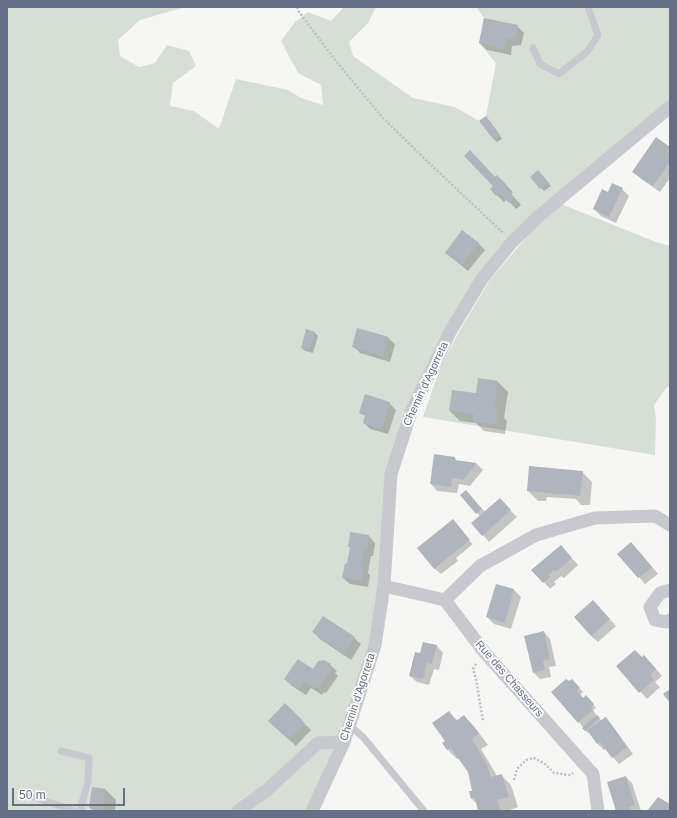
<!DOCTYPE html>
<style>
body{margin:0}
#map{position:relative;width:677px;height:818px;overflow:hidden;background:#f6f7f4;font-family:Arial,sans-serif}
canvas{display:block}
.frame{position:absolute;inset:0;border:8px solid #666f85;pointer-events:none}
.scale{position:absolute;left:12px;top:788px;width:113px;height:18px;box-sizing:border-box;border:2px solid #666f85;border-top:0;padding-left:5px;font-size:12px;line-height:14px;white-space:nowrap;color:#666f85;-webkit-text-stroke:3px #fff;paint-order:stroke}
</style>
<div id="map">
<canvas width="677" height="818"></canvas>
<div class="frame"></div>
<div class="scale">50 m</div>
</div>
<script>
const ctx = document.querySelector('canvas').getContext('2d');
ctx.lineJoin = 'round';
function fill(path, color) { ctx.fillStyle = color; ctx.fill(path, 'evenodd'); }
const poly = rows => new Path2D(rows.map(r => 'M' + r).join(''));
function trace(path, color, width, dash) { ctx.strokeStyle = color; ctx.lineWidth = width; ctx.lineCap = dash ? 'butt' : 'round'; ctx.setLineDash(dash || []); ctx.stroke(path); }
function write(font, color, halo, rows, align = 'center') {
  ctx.font = font + ' Arial,sans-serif'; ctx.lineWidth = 4; ctx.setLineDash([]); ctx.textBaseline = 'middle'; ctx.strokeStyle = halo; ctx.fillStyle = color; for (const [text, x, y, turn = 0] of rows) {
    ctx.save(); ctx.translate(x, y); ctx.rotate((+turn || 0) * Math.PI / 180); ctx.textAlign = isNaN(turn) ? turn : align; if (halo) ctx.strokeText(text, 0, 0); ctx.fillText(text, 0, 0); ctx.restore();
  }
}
const green = poly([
 [7,7,185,7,140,20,118,40,120,56,139,67,155,63,167,45,189,51,196,66,173,83,170,106,194,111,219,129,236,79,288,90,301,98,323,105,321,85,298,73,281,41,295,22,308,12,331,21,344,7,376,7,368,23,349,42,353,56,413,98,455,107,479,121,486,116,496,63,479,43,484,18,476,7,670,7,670,107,556,202,656,242,670,246,670,386,666,388,654,405,656,420,655,455,423,417,441,365,463,325,490,280,554,205,512,242,451,330,391,474,375,645,316,811,7,811]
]);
const shadow = poly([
 [517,26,524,33,521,45,512,46,511,55,487,50,480,43],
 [489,120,502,139,497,142,494,139],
 [670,148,670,178,660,192,640,178,633,171],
 [541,174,551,186,544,191,532,177],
 [495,178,504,183,513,192,511,194,521,205,516,209,507,199,504,202,491,189,494,186],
 [622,189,629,196,616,223,601,216,594,209,608,193],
 [478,243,485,250,468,271,456,261],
 [307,331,315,333,318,336,313,353,305,351,302,348],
 [388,338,395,344,390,362,360,353,353,346],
 [498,382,508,392,504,418,507,421,505,434,484,431,476,423,460,421,450,411],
 [389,403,396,410,388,434,370,429,364,423,366,416,360,413],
 [455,458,457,461,477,464,483,470,470,486,459,484,457,493,437,491,431,484],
 [582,472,592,482,590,505,581,505,576,499,547,497,546,501,538,501,528,491],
 [469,495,485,512,506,506,517,517,489,542,483,535,480,516,477,513],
 [369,536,375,543,373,556,371,556,368,573,370,575,368,587,350,584,343,578,348,565,351,548,349,546],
 [466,538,473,544,456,558,458,561,441,574,434,568],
 [638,550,658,574,645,584,619,554],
 [567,553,578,565,564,578,561,576,554,582,556,584,550,589,533,570],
 [496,585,514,590,521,597,511,629,494,624,487,617],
 [604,613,616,626,598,642,591,636],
 [313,632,354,638,361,644,351,660,320,639],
 [544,632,550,639,556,666,549,667,551,677,540,679,534,673],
 [437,646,443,653,439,670,434,669,429,685,417,682,410,676,421,654],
 [651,663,662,676,655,682,660,687,647,699,618,666],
 [330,665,337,671,335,673,338,676,326,693,324,692,322,695,311,688,306,695,292,686,285,679],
 [569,683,575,683,583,692,580,695,583,699,589,699,596,708,593,710,598,717,602,721,606,718,612,725,633,754,619,764,606,749,604,750,598,744,590,732,588,733,585,730,579,722],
 [285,705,311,730,296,746,270,721],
 [449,712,458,721,464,716,474,726,488,745,481,749,497,776,501,775,511,785,518,807,507,811,479,811,478,805,472,799,470,792,473,791,469,772,459,758,457,759,447,749,446,741],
 [626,777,632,783,641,811,617,811],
 [106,790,116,800,115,811,94,811,90,808]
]);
const building = poly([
 [484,18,518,25,515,38,506,39,504,49,479,43],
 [486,116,500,135,494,140,479,121],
 [656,137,670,147,670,162,653,186,632,172],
 [470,150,495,177,497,175,507,185,505,187,515,198,509,203,500,193,496,196,490,189,493,186,464,156],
 [538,170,548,182,540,189,530,177],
 [612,183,623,188,609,217,593,209,602,189,608,192],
 [462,230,479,243,461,265,445,253],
 [357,328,389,337,383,356,352,347],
 [306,329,315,332,310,351,301,348],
 [478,378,498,381,494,409,498,410,496,424,473,422,474,414,449,411,452,390,476,393],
 [365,394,390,402,382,429,363,423,365,415,359,413],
 [434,454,455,457,455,460,477,463,463,480,452,478,451,487,430,484],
 [529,466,583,471,580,496,527,491],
 [466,490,482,509,476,514,460,495],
 [500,498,511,510,482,536,471,523],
 [453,519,470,540,434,569,417,548],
 [350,532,369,535,367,550,364,550,361,567,364,567,361,581,342,578,345,563,347,564,350,547,348,547],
 [631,542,652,567,638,578,617,554],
 [561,545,572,558,556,572,554,570,548,575,550,577,543,583,531,570],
 [496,584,514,589,505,623,486,617],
 [593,600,610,619,591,636,574,617],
 [323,616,355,637,344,654,312,632],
 [544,631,550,659,543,661,545,670,533,673,524,636],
 [423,642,437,645,432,664,427,663,423,679,409,676,415,652,420,653],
 [635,650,642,657,644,655,656,669,650,675,654,680,639,693,616,666],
 [298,659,313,669,318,661,324,660,331,664,329,667,332,668,319,688,317,686,315,689,304,682,300,690,284,679],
 [566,679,569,681,572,679,580,688,577,691,583,698,586,695,594,704,591,707,593,710,578,723,551,692],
 [670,689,670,703,663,694],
 [285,703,305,723,289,740,268,721],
 [449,711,456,721,464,715,479,734,472,739,487,765,491,777,502,774,509,797,497,800,501,811,478,811,475,798,471,799,469,791,472,791,468,772,450,747,447,750,442,743,445,741,432,723],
 [597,715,600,718,585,731,582,728],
 [606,717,627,747,612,758,600,742,597,744,587,730],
 [626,776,635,805,629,807,631,811,616,811,607,782],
 [92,787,106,789,104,809,89,808],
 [658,797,670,804,670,811,647,811]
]);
const path = poly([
 [297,7,299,12,336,61,382,117,424,158,503,233],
 [476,664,473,669,476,679,483,721],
 [514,780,517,769,526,760,534,758,545,764,554,773,570,775,573,773]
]);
const lane = poly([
 [533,48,540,64,559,74,588,51,598,35,588,7],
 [349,725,363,737,424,811],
 [61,751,89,758,88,782,81,806,82,811],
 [23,793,74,811]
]);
const street = poly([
 [384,586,445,600,485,653,593,774,598,811],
 [670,590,660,593,650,607,655,620,667,622,670,620],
 [445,600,480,566,536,535,595,518,655,516,670,525],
 [238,811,267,790,318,743,344,742],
 [312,811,344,742,375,645,384,586,391,474,411,412,451,330,482,279,512,242,540,215,670,107]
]);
const streetNames = [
 ["Chemin d'Agorreta",426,384,-65],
 ["Rue des Chasseurs",509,679,49],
 ["Chemin d'Agorreta",358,697,-72]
];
fill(green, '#d6ded5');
fill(shadow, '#0003');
fill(building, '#b0b4bc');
trace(path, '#bfc0c3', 2.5, [2, 2]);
trace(lane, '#c8c9ce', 7);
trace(street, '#c8c9ce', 13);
write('11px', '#666f85', '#fff', streetNames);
</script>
